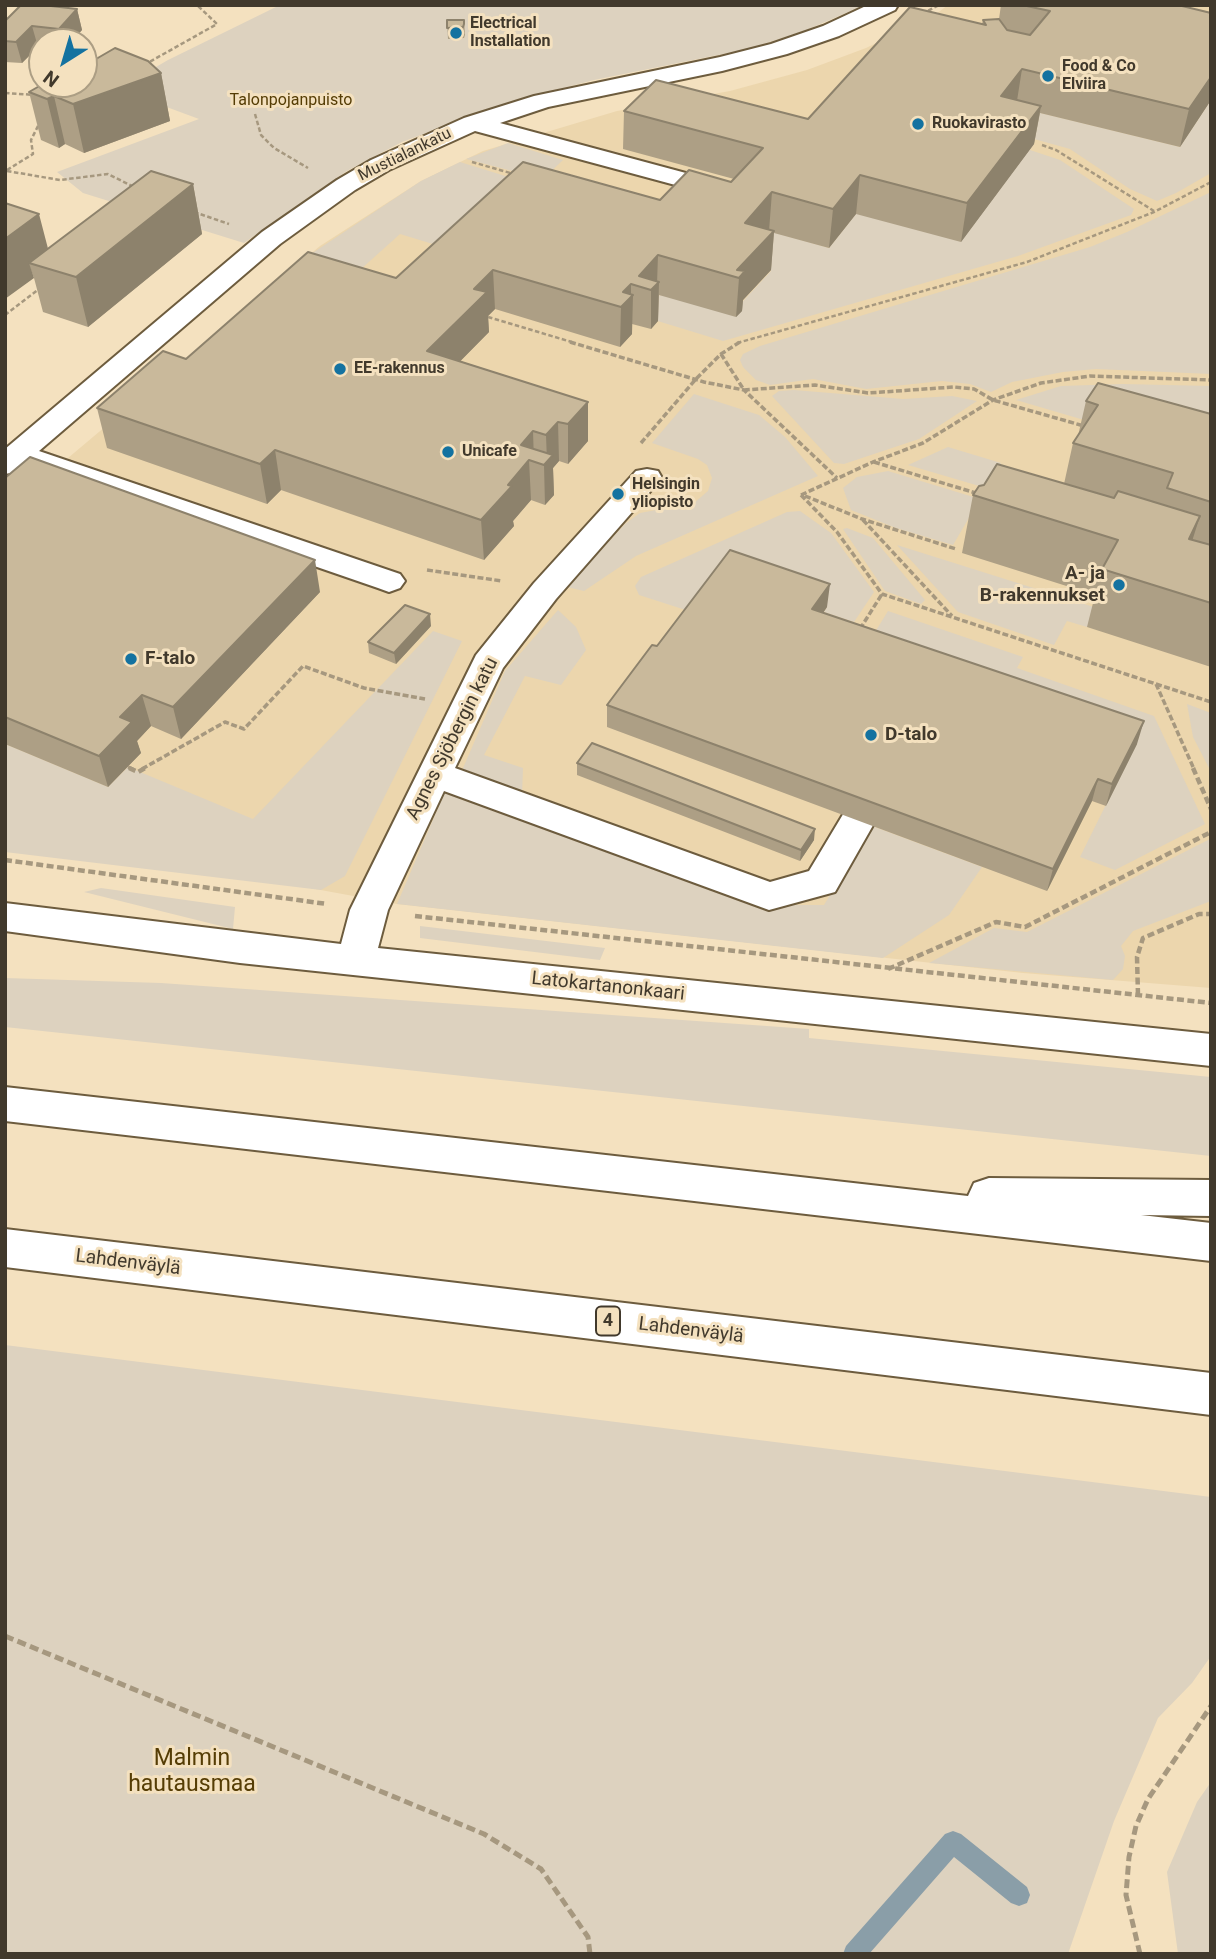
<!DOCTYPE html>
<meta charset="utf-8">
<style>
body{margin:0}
#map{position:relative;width:1216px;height:1959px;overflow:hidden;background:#f4e1bf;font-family:Roboto,sans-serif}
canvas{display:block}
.frame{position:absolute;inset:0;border:7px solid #41392c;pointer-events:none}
.north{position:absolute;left:28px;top:28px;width:70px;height:70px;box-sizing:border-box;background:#f4e1bf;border:2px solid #ac9e84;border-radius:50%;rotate:217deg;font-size:19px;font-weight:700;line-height:28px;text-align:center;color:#41392c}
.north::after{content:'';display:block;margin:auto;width:24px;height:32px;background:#1472a0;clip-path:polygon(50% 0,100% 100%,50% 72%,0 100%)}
</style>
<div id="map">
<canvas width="1216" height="1959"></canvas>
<div class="frame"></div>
<div class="north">N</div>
</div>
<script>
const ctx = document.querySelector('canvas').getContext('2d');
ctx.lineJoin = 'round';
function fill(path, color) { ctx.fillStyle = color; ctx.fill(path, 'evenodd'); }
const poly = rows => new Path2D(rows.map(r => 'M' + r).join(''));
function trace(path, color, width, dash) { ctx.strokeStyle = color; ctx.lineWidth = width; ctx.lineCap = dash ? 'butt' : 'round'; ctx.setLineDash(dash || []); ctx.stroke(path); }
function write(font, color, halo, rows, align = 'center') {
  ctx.font = font + ' Roboto,sans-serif'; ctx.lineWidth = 6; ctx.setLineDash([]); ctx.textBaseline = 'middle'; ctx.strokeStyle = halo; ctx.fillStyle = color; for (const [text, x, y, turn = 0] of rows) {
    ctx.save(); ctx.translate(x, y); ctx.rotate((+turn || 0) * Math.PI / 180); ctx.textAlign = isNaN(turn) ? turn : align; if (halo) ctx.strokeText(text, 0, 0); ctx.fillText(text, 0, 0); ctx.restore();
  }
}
const built = poly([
 [948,5,1211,5,1211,988,1023,973,397,904,288,884,5,765,5,511,320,246,421,181,483,151,617,111,730,91,807,70,866,48,936,14]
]);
const green = poly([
 [280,5,865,5,804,31,748,49,594,80,510,102,402,142,347,171,244,243,83,193,57,172,199,119,118,89,168,60],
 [1211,100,1211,173,1176,193,1157,201,1130,189,1070,149,1034,139,1016,107,1180,147],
 [508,143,563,160,543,179,466,159],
 [1030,150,1060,160,1134,209,1131,215,1018,256,723,341,638,315,660,295,734,311,771,271,769,231,829,248,856,214],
 [460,162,538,186,446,248,400,234,361,269,311,254,421,181],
 [1211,192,1211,374,1096,369,1063,372,1012,382,991,392,970,384,942,381,866,389,813,379,770,385,756,380,743,367,740,360,743,354,760,346,1090,247,1127,232],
 [1122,384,1211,386,1211,449,1084,420,1016,400,1061,386],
 [794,390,903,399,952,396,977,401,919,439,844,464,834,463,772,396,779,391],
 [694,394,759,415,785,437,818,476,636,556,584,591,567,587,625,524,640,513,694,503,708,491,712,478,707,465,698,459,652,443],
 [948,447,1001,463,986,488,908,465],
 [888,471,980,499,953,545,896,528,851,510,843,488,857,477],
 [800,511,831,533,874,592,854,622,824,612,827,607,698,614,639,595,635,586,641,577,787,512],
 [847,528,873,538,925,600,921,604,885,591,843,529],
 [897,545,1097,608,1087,627,1067,621,1054,645,958,612],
 [558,610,576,627,586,650,561,685,525,676,484,755,523,768,522,796,460,775,505,671],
 [888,611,1023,657,1017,668,1154,716,1205,824,1115,870,1080,857,1136,744,864,650],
 [433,631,462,641,345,876,321,890,5,852,5,744,108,787,128,767,253,819],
 [1187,704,1211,713,1211,772,1193,737],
 [457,787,776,905,824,905,872,826,982,867,949,915,883,958,397,904,444,794],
 [1210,839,1211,901,1133,931,1121,946,1125,956,1123,969,1113,980,929,963,994,928,1027,932],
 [101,888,235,907,233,929,84,892],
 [420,926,605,948,600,960,420,938],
 [5,978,161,983,809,1029,809,1038,1211,1077,1211,1156,5,1027],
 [5,1345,1211,1497,1211,1656,1192,1683,1158,1718,1114,1821,1068,1954,5,1954],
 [1211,1782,1211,1954,1178,1954,1167,1872,1197,1802]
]);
const stream = poly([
 [953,1831,961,1834,1027,1887,1030,1895,1027,1903,1019,1906,1011,1903,954,1857,869,1954,843,1954,846,1946,945,1834,953,1831]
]);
const pathFar3 = poly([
 [922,14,939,5],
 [144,65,217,24,197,5],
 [5,93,36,95],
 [255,114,261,135,274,148,308,168],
 [1042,145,1056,150,1154,211],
 [472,162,514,174],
 [7,170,33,154,31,140,40,122],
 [7,171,60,180,108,174,134,187],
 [194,212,229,224],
 [5,315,39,289],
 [488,317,575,343],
 [737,343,1027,262,1154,212,1211,182]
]);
const pathFar2 = poly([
 [570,342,704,382,744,390,837,478],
 [721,354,744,390,815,385,868,393,954,387,974,389,993,400,1084,426],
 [641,443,696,379,721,354,740,342],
 [874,462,979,494],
 [801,495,837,532,882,594,1156,684,1194,769],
 [801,495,873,462,923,443,993,400,1041,383,1090,376,1211,380],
 [805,496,862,519,956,549],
 [863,520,952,616],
 [427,570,502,581],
 [860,629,882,594],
 [1156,684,1211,702],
 [128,767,133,769],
 [142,769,225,722,244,729,303,666,364,688,425,699]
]);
const pathFar1 = poly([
 [129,768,138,772,145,768],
 [1193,768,1211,809],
 [5,860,327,904],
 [415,916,1211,1003],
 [888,969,996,922,1025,927,1211,832],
 [1138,995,1137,957,1143,938,1199,914,1211,914]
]);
const path = poly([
 [5,1636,484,1834,541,1869,588,1937,590,1954],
 [1140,1954,1126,1895,1129,1857,1136,1826,1148,1799,1211,1706]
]);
const minor = poly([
 [868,5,898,5,895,10,839,36,787,54,722,71,548,107,500,123,723,183,727,188,723,193,714,196,705,193,475,131,389,170,355,190,280,244,39,451,400,574,405,581,400,588,389,592,378,588,27,467,25,463,16,472,5,474,5,449,262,232,337,180,371,160,464,118,534,96,720,57,771,44,823,26,868,5],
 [647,469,658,471,662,478,556,599,503,668,455,768,770,882,809,871,845,811,858,807,871,811,876,820,835,892,769,910,444,791,388,910,378,948,1211,1034,1211,1066,240,963,5,931,5,903,341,944,350,910,476,655,534,583,636,471,647,469]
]);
const highway = poly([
 [5,1087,968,1196,974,1183,989,1178,1211,1180,1211,1216,1141,1215,1211,1223,1211,1261,5,1121,5,1087],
 [5,1229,1211,1373,1211,1415,5,1267,5,1229]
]);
const wall = poly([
 [21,5,58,5,58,7,77,9,82,30,71,42,42,42,42,47,38,47,22,63,5,62,5,21],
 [1001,5,1178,5,1211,13,1211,100,1180,147,1040,113,1034,144,961,242,856,214,829,248,774,233,771,270,743,300,742,311,736,317,659,295,658,321,651,329,632,324,632,334,620,347,495,309,488,316,489,332,460,361,588,402,588,441,568,464,559,461,553,468,554,495,545,505,531,500,513,521,514,526,484,560,281,490,267,504,107,448,97,408,186,359,396,278,660,200,731,182,734,179,623,149,624,111,808,119,982,24,983,20,999,19],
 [447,20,464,20,465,35,464,38,448,39],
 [161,73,170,121,84,153,65,144,59,148,41,140,29,92],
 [193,184,202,234,88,327,43,312,34,278,5,203,48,249],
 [1086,401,1211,414,1211,667,1087,627,1095,595,962,553,973,495,1064,484,1073,443,1078,436],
 [5,478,320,592,181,739,151,726,137,741,141,753,108,787,5,744],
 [827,607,823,613,1137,744,1106,806,1092,801,1047,891,607,727,607,705,657,646],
 [431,626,396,664,369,653,368,642],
 [577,763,814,840,800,861,577,775]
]);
const shadedWall = poly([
 [77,9,82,30,71,42,62,42,59,29],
 [32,26,38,47,22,63,16,42],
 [1022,69,1016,107,1001,96],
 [161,73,170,121,84,153,73,104],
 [1211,77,1211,100,1180,147,1189,109],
 [54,96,65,144,59,148,47,99],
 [1041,106,1034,144,961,242,967,203],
 [860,175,856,214,829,248,833,209],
 [193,184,202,234,88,327,76,277],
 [772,192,769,231,745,223],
 [39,214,52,264,29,263,34,278,5,299,5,239],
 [774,231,771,270,743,300,742,311,736,317,739,278,737,270],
 [658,255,657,284,659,282,658,321,651,329,651,290,639,276],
 [493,270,495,309,488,316,489,332,431,391,427,351,474,289],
 [631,284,631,296,633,295,632,334,620,347,621,307,623,292],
 [588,402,588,441,568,464,568,424],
 [558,422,559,461,553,468,554,495,545,505,544,465,547,462,546,435],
 [533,431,534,462,529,460,531,500,513,521,514,526,484,560,481,520,508,485,521,445],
 [275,450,281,490,267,504,260,464],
 [1200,516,1182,573,1189,539],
 [315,560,320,592,181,739,173,707],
 [830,584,827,607,810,632,812,609],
 [430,614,431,626,396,664,394,653],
 [142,695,151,726,137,741,141,753,108,787,99,756,120,717],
 [1144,721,1137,744,1106,806,1112,784],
 [1098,779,1092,801,1047,891,1053,869],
 [815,829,814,840,800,861,801,850]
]);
const building = poly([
 [21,5,52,5,51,6,77,9,59,29,32,26,16,42,5,41,5,21,21,5],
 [1022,5,1178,5,1211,13,1211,77,1189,109,1022,69,1001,96,1041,106,967,203,860,175,833,209,772,192,745,223,774,231,737,270,745,271,739,278,658,255,639,276,659,282,651,290,631,284,623,292,633,295,621,307,493,270,474,289,487,292,427,351,588,402,568,424,558,422,546,435,533,431,521,445,553,455,544,465,529,460,508,485,512,486,481,520,275,450,260,464,97,408,163,351,186,359,308,252,396,278,523,162,660,200,689,170,731,182,763,148,624,111,656,80,808,119,910,7,986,25,983,20,999,19,1007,30,1030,35,1050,11,1022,5],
 [447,20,464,20,464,24,463,27,447,28,447,20],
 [115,48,148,61,161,73,73,104,54,96,47,99,29,92,43,84,84,84,84,66,115,48],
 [151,171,193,184,76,277,29,263,151,171],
 [5,203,39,214,5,239,5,203],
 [1098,383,1211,414,1211,502,1167,488,1173,473,1073,443,1098,405,1086,401,1098,383],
 [30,457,315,560,173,707,142,695,120,717,132,722,99,756,5,717,5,478,30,457],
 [997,464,1114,498,1118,491,1200,516,1189,539,1211,545,1211,603,1102,569,1118,540,973,495,979,486,984,485,997,464],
 [730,550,830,584,812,609,1144,721,1112,784,1098,779,1053,869,607,705,652,645,657,646,730,550],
 [405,605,430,614,394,653,368,642,405,605],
 [592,743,815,829,801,850,577,763,592,743]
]);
const markers = [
 [456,33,7,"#1472a0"],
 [1048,76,7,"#1472a0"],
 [918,124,7,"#1472a0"],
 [340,369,7,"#1472a0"],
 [448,452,7,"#1472a0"],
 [618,494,7,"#1472a0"],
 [1119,585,7,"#1472a0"],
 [131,659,7,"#1472a0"],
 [871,735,7,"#1472a0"]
];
const farPoinames = [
 ["Electrical",470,24],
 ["Installation",470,42],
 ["Food & Co",1062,67],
 ["Elviira",1062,85],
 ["Ruokavirasto",932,124],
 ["EE-rakennus",354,369],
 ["Unicafe",462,452],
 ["Helsingin",632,485],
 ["yliopisto",632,503]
];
const farParknames = [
 ["Talonpojanpuisto",291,101]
];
const farStreetnames = [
 ["Mustialankatu",405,155,-26]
];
const shields = [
 [608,1321,24]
];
const shieldNames = [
 ["4",608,1321]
];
const poiNames = [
 ["A- ja",1105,574,"right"],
 ["B-rakennukset",1105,596,"right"],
 ["F-talo",145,659],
 ["D-talo",885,735]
];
const streetNames = [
 ["Agnes Sjöbergin katu",453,739,-63],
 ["Latokartanonkaari",608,987,6],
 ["Lahdenväylä",128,1263,7],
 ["Lahdenväylä",691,1331,7]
];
const nearParknames = [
 ["Malmin",192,1759],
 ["hautausmaa",192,1785]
];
fill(built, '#ecd6ad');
fill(green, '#ddd2bf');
fill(stream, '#8a9ea8');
trace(minor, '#6d5c3e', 4);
trace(highway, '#6d5c3e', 4);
trace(pathFar3, '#a6987f', 2.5, [4.5, 2.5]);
trace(pathFar2, '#a6987f', 3.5, [6, 2.5]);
trace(pathFar1, '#a6987f', 4.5, [7, 3.5]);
trace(path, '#a6987f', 5, [9, 4.5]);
fill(minor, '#fff');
fill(highway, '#fff');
fill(wall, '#ad9f85');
fill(shadedWall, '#8d826c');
fill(building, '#c9b99b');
trace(building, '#8d826c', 2);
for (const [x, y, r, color] of markers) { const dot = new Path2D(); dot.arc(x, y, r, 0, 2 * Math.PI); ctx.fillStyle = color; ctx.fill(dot); trace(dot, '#f4e1bf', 2.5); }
write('bold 16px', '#41392c', '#f4e1bf', farPoinames, 'left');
write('16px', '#553d05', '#f4e1bf', farParknames);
write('16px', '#41392c', '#f4e1bf', farStreetnames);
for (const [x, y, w] of shields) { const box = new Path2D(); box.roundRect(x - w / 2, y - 14.5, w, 29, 5); ctx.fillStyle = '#f4e1bf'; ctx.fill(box); trace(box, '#41392c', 2); }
write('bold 18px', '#41392c', null, shieldNames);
write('bold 19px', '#41392c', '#f4e1bf', poiNames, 'left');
write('19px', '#41392c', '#f4e1bf', streetNames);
write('23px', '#553d05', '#f4e1bf', nearParknames);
</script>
